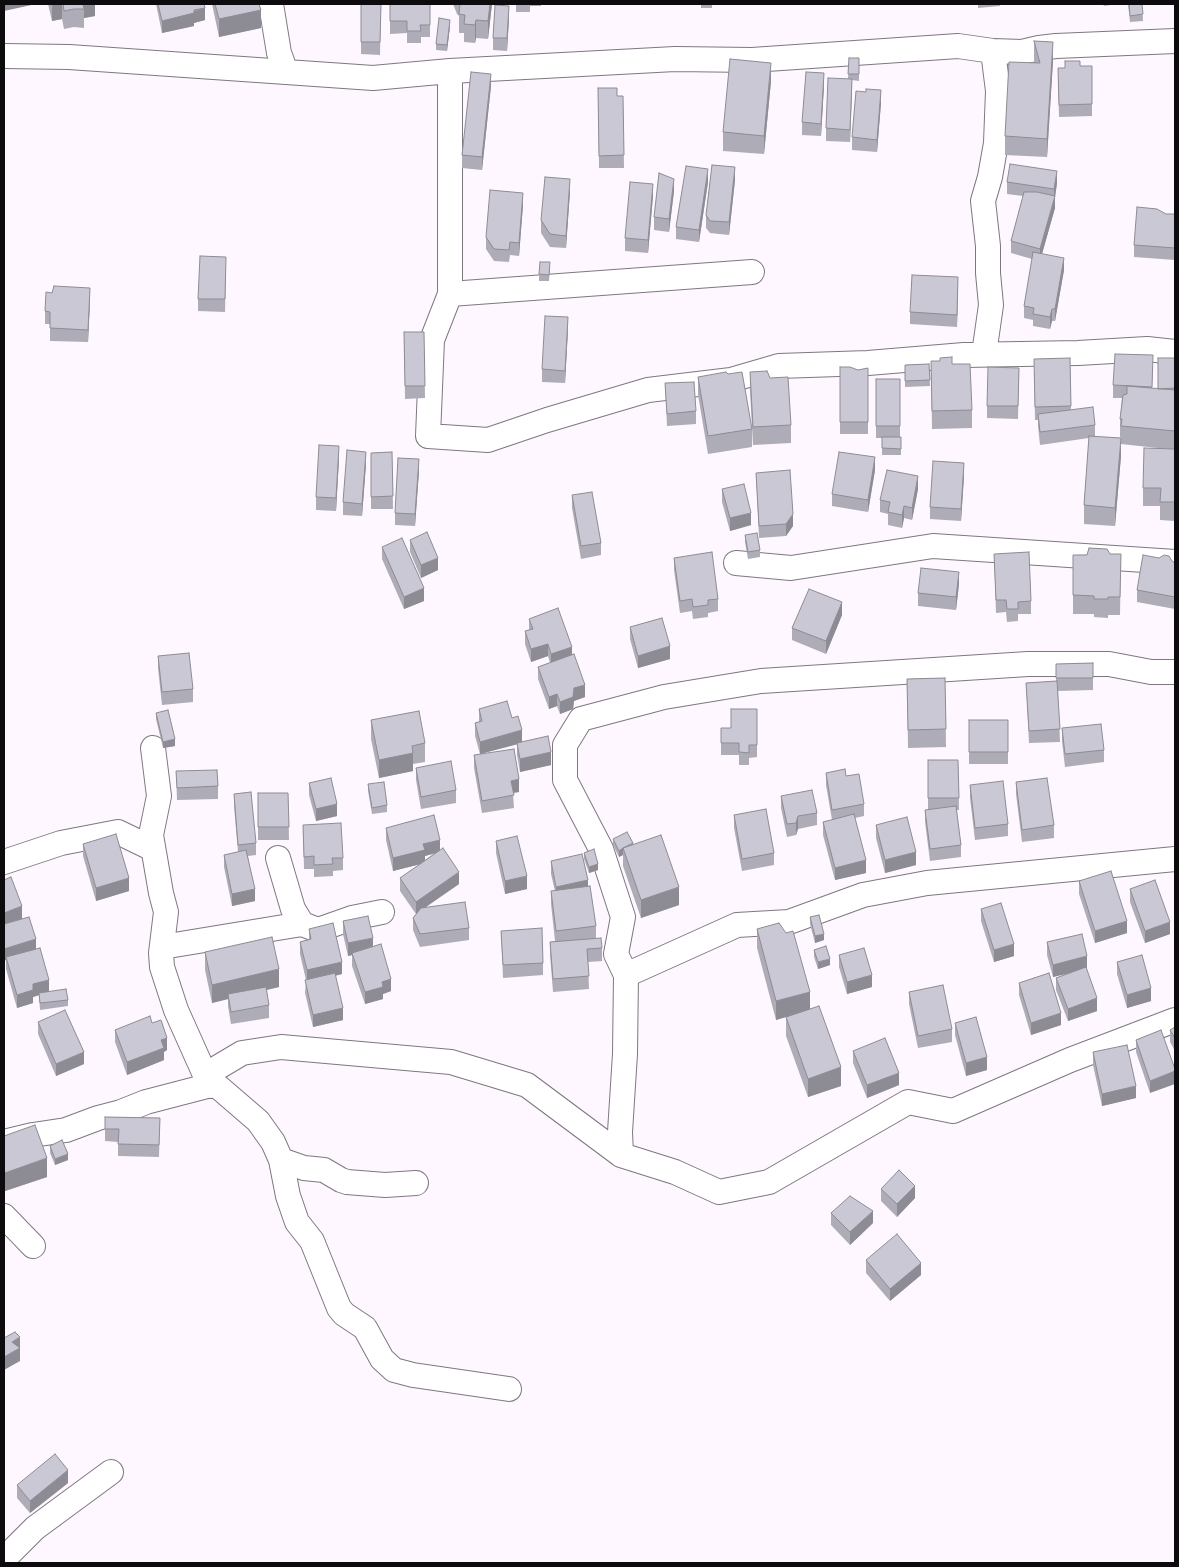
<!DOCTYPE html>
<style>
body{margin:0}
#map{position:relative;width:1179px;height:1567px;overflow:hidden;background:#fef7ff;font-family:"Public Sans",sans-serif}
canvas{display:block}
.frame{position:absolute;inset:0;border:5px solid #0e0b0f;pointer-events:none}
</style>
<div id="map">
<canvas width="1179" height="1567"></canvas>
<div class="frame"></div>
</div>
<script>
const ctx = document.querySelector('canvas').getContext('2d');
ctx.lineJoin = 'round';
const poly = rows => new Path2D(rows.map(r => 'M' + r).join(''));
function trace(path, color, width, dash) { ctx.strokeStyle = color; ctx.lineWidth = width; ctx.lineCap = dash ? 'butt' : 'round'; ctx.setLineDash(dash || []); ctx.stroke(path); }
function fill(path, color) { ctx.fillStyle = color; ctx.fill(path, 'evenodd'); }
const street = poly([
 [271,4,279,53,286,72],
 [4,56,69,57,373,78,450,71,675,59,752,60,958,46,993,51,1022,52,1039,48,1056,46,1175,41],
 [450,71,450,294,752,272],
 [450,294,432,340,428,436,488,440,547,420,648,390,731,380,779,366,868,363,964,355,1078,353,1147,349,1175,352],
 [984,354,991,305,988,273,988,246,983,201,990,177,996,143,998,91,993,51],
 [736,563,791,568,933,546,1175,562],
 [1175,672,1151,672,1109,664,1028,664,761,681,664,697,581,719,565,745,565,780,601,849,623,917,616,954,626,975,625,1054,620,1132,621,1155,675,1172,719,1192,769,1182,908,1102,953,1111,1070,1060,1175,1020],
 [153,748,159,796,151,835,161,893,166,912,161,953,162,967,176,1010,210,1086],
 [278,858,293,909,302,924,318,930,352,918,382,912],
 [4,862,61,843,118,832,153,849],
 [162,947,302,924],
 [626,975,737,925,789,922,863,895,927,883,1175,859],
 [205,1075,242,1053,281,1047,451,1062,527,1085,621,1155],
 [4,1142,33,1135,66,1130,98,1118,121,1112,146,1102,215,1084,258,1121,273,1142,281,1160,288,1196,297,1222,312,1241,339,1308,344,1314,365,1328,382,1359,394,1370,413,1375,509,1389],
 [281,1160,304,1168,324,1170,341,1180,347,1182,385,1185,416,1183],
 [4,1216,33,1246],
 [4,1559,35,1528,111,1472]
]);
const wall = poly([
 [48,4,95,4,95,16,84,18,84,28,74,27,64,29,62,19,52,21],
 [156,4,204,4,205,20,194,23,194,26,162,33],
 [212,4,259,4,261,28,219,37],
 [361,4,381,4,380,55,361,54],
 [390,4,430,4,430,37,421,37,421,43,407,43,407,33,390,34],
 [453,4,492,4,488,39,476,38,475,43,464,42,464,33,459,33,459,16,457,14],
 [516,4,541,4,541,6,530,6,530,12,516,12],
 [701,4,712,4,712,8,701,8],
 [978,4,1000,4,1000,6,978,8],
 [1103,4,1117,4,1104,6],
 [1128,4,1142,4,1143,21,1130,22],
 [509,18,507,51,493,50,493,38],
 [450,26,447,51,436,50,436,44],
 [1034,41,1053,61,1047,157,1005,155,1005,136,1035,63,1034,60],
 [849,58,859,58,859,81,852,80,850,142,826,141,826,128,848,79],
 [1080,66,1092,66,1092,116,1059,117,1058,80,1065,68],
 [771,81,764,154,723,151,723,132],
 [824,85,821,136,802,135,802,122],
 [491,86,482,170,462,168,462,155],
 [598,88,617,96,623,96,624,168,599,168],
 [866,92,881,103,877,152,852,150,852,137],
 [735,180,729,235,710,233,706,228,706,215],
 [708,182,699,242,676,239,676,227],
 [1007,182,1057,183,1055,197,1055,208,1042,254,1064,270,1055,321,1052,321,1050,329,1033,326,1033,320,1024,318,1024,306,1032,259,1011,253,1011,241,1023,196,1007,194],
 [570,191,566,248,550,247,541,233,541,220],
 [674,191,669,232,654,230,654,217],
 [653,196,648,253,625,251,625,238],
 [523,205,519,256,510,255,509,262,494,261,486,249,486,237],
 [1166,214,1175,214,1175,260,1134,257,1134,245],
 [550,269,549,281,539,281,539,274],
 [226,270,225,312,198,311,198,299],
 [958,289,957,327,910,324,910,312],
 [90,300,88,342,50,341,50,324,45,324,45,311],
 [568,329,565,383,542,382,542,369],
 [404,332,424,332,425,398,405,399],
 [1070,358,1071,410,1095,425,1095,436,1121,456,1115,526,1084,524,1084,505,1089,438,1040,445,1038,426,1038,420,1035,420,1034,371],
 [1175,358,1175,521,1160,520,1160,506,1143,506,1143,488,1167,449,1121,444,1121,437,1120,437,1120,419,1122,398,1113,398,1113,385,1153,367,1152,388,1158,389],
 [931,361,952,364,972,410,972,428,932,429],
 [929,364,930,386,905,387,905,365],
 [840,367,858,370,868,368,868,434,840,434],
 [1019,368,1018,419,987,418,987,406],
 [750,372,791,425,791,443,753,445,750,390],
 [698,377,752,429,752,447,708,454,698,395],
 [876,379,900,379,900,437,901,437,901,455,882,455,882,438,876,438],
 [665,383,696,411,696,424,667,426],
 [392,452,393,509,371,509,371,453],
 [339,458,336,511,316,510,316,497],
 [366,464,362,516,343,515,343,502],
 [875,470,868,512,832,506,832,494],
 [419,471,415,526,395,525,395,513],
 [756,473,793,526,786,536,759,538],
 [964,476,961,521,930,519,930,507],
 [722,489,751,525,730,531,722,502],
 [918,489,912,520,904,518,902,528,888,525,888,514,880,512,880,500],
 [572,495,601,543,601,555,581,559,572,508],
 [745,535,760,550,760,557,748,559,745,542],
 [410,540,438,570,421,578,410,552],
 [382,547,424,601,404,609,382,559],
 [994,554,1031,601,1031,614,1018,614,1018,621,1007,622,1006,612,996,613],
 [1121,554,1120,615,1108,615,1108,618,1094,617,1094,614,1073,614,1073,555],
 [674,558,718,599,718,611,708,613,708,617,693,619,692,611,680,613,674,570],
 [1172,561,1175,563,1175,609,1137,602,1137,590],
 [959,584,956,610,918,606,918,593],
 [842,615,826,654,792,640,792,628],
 [529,619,572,655,585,697,574,701,573,709,560,714,557,706,549,709,538,679,538,667,550,663,548,656,531,662,525,644,525,631,529,630],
 [630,627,670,659,638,668,630,639],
 [158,656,193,689,193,702,162,705,158,668],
 [1093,663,1093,690,1058,691,1060,742,1029,743,1026,683,1056,681,1056,664],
 [945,678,946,747,908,748,907,679],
 [479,709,512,718,522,742,551,765,520,772,517,755,517,744,480,754,475,736,475,723,479,722],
 [757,709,757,757,749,758,749,765,739,765,739,755,721,755,721,728,731,728],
 [156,713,175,746,163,748,156,719],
 [371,720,425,743,425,762,413,764,413,771,379,778,371,739],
 [969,720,1008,720,1008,764,969,764],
 [1062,728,1104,750,1104,762,1065,767,1062,741],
 [474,755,519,792,513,793,514,808,482,813,474,768],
 [928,760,958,760,959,810,956,810,961,845,961,857,930,861,925,822,925,810,928,810],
 [416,768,456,790,456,803,421,809,416,780],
 [176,771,218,786,218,799,177,800],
 [826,773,846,776,864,804,864,816,855,818,866,873,835,880,823,835,823,822,832,820,826,785],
 [1016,782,1054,825,1054,838,1022,842,1016,794],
 [309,783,337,816,316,821,309,795],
 [368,784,387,805,387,812,372,814,368,791],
 [970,785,1008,824,1008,836,975,840,970,798],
 [258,793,288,793,289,840,258,840],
 [234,794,256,843,256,855,248,856,255,901,232,906,224,867,224,855,238,852,234,806],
 [781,796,817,813,817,825,798,829,796,835,787,837,781,808],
 [734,815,774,853,774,865,742,871,734,828],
 [303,825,343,858,343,870,333,871,333,876,314,877,314,869,304,869],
 [876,825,916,865,885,873,876,838],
 [386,828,440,850,459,884,425,907,469,928,469,940,420,947,413,930,413,918,416,914,400,891,400,878,420,864,393,871,386,840],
 [435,853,425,860,425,856],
 [613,839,633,843,679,905,641,918,623,866,623,855,619,857,613,845],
 [496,841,527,889,505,894,496,853],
 [83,844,129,891,96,901,83,856],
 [584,853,598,870,589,873,584,859],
 [551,861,588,886,596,926,596,938,602,948,602,961,588,962,589,989,553,992,550,954,550,942,555,941,551,904,551,891,555,891,551,874],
 [1079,881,1127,933,1095,943,1079,894],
 [1130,889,1170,934,1145,943,1130,902],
 [981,909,1014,956,994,962,981,921],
 [810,917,824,940,815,943,810,924],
 [22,919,36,949,49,991,68,1000,68,1006,40,1010,39,995,33,997,33,1003,17,1008,6,969,6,960,4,961],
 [343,921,373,947,391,991,383,994,383,999,365,1004,352,966,352,955,348,956,343,934],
 [309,929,342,974,335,976,343,1020,313,1027,305,993,306,980,300,954,300,942,309,940],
 [757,929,810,1009,841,1086,808,1097,786,1036,786,1017,788,1016,776,1020,757,948],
 [501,931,543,963,543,975,503,978],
 [1047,942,1087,969,1086,969,1097,1011,1068,1021,1056,990,1056,978,1072,972,1053,977,1047,955],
 [814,950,830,965,818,969,814,957],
 [205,952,279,987,266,990,269,1005,269,1018,231,1024,228,1006,228,999,212,1003,205,970],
 [839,955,872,987,847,994,839,967],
 [1117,962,1151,1001,1127,1008,1117,974],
 [1019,983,1061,1025,1031,1035,1019,995],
 [909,992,952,1029,952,1042,918,1048,909,1004],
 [38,1022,84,1064,56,1076,38,1034],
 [152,1023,167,1050,164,1052,164,1060,127,1075,115,1042,115,1030],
 [955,1023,987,1070,966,1076,955,1035],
 [1175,1027,1175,1051,1170,1042,1170,1030],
 [1161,1030,1150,1093,1136,1052,1136,1040],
 [853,1051,899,1085,867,1098,853,1063],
 [1093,1052,1136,1098,1102,1106,1093,1065],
 [105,1117,160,1118,159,1157,118,1156,118,1142,105,1141],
 [4,1136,47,1177,5,1191,4,1188],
 [50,1146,68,1160,55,1165,50,1153],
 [881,1189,915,1198,897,1217,881,1201],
 [831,1213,873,1223,850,1245,831,1225],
 [866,1260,921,1275,890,1301,866,1273],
 [68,1483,30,1513,17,1498,17,1485]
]);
const shadedWall = poly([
 [4,4,36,4,4,11],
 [52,4,62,4,62,19,52,21],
 [82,4,95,4,95,16,84,18,84,9],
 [490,4,492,4,488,39,488,21],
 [509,6,509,18,507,51,507,38],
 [205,8,205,20,194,23,194,26,162,33,162,21],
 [261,10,261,28,219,37,219,19],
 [450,20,450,26,447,51,447,45],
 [476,20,476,38,475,43,475,25],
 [1053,42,1053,61,1047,157,1047,139],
 [771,63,771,81,764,154,764,136],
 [824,73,824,85,821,136,821,124],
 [491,74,491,86,482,170,482,157],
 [852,79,852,91,850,142,850,130],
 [881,90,881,103,877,152,877,140],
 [735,167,735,180,729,235,729,222],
 [708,169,708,182,699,242,699,230],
 [1057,171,1057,183,1055,197,1055,208,1040,261,1040,249,1054,198,1054,189],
 [570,179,570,191,566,248,566,236],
 [674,179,674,191,669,232,669,219],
 [653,184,653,196,648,253,648,240],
 [523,193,523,205,519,256,519,243],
 [1064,258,1064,270,1055,321,1055,309],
 [958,277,958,289,957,327,957,315],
 [90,288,90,300,88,342,88,330],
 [1052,309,1052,321,1050,329,1050,317],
 [568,317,568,329,565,383,565,371],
 [1121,438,1121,456,1115,526,1115,508],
 [339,446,339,458,336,511,336,498],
 [366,452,366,464,362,516,362,504],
 [875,457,875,470,868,512,868,500],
 [419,459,419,471,415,526,415,514],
 [964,463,964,476,961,521,961,509],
 [918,476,918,489,912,520,912,508],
 [904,506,904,518,902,528,902,515],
 [751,513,751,525,730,531,730,518],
 [793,514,793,526,786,536,786,524],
 [438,558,438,570,421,578,421,565],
 [959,572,959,584,956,610,956,597],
 [424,588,424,601,404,609,404,597],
 [842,602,842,615,826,654,826,641],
 [548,644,548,656,531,662,531,649],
 [670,646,670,659,638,668,638,656],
 [572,647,572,659,551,667,551,654],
 [585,685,585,697,574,701,573,709,560,714,560,702,574,688],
 [557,694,557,706,549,709,549,697],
 [522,730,522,743,480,754,480,742],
 [175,739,175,746,163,748,163,742],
 [551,752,551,765,520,772,520,759],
 [413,753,413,771,379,778,379,760],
 [519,779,519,792,511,793,511,781],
 [337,804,337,816,316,821,316,809],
 [798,816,798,829,796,835,796,823],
 [440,840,440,852,425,856,425,863,393,871,393,858,423,844],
 [623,848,623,855,619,857,619,851],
 [916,852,916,865,885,873,885,860],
 [866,860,866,873,835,880,835,868],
 [598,864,598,870,589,873,589,867],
 [459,872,459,884,416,914,416,902],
 [527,876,527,889,505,894,505,881],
 [129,878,129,891,96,901,96,888],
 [588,880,588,892,556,899,556,887],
 [679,887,679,905,641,918,641,900],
 [255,889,255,901,232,906,232,894],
 [22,906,22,919,4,925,4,913],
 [1127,921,1127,933,1095,943,1095,931],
 [1170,922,1170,934,1145,943,1145,931],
 [824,934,824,940,815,943,815,936],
 [373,938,373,950,348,956,348,943],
 [36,939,36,951,6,957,6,960,4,961,4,949],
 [1014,944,1014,956,994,962,994,950],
 [1087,956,1087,969,1053,977,1053,965],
 [830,959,830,965,818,969,818,962],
 [342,962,342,974,307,982,307,970],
 [279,969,279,987,229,999,228,994,228,999,212,1003,212,985],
 [872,975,872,987,847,994,847,982],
 [391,979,391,991,383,994,383,999,365,1004,365,992,382,982],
 [49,980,49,992,33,997,33,984],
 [1151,988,1151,1001,1127,1008,1127,995],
 [33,990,33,1003,17,1008,17,995],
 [810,992,810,1010,776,1020,776,1001],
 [1097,998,1097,1011,1068,1021,1068,1009],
 [343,1008,343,1020,313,1027,313,1015],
 [1061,1013,1061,1025,1031,1035,1031,1023],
 [167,1038,167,1050,164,1052,164,1060,127,1075,127,1062,161,1040],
 [84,1052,84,1064,56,1076,56,1064],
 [987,1057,987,1070,966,1076,966,1063],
 [841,1067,841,1086,808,1097,808,1079],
 [1175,1071,1175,1084,1150,1093,1150,1081],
 [899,1073,899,1085,867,1098,867,1085],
 [1136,1086,1136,1098,1102,1106,1102,1094],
 [68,1154,68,1160,55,1165,55,1159],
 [47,1158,47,1177,5,1191,5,1173],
 [915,1186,915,1198,897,1217,897,1204],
 [873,1211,873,1223,850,1245,850,1232],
 [921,1263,921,1275,890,1301,890,1289],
 [20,1337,20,1361,4,1370,4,1357,12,1342],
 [68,1470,68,1483,30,1513,30,1501]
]);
const building = poly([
 [63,4,83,4,84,9,74,9,64,11,63,4],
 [158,4,204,4,205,8,194,10,194,13,162,21,158,4],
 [215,4,259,4,261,10,219,19,215,4],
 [361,4,381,4,380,42,361,42,361,4],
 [390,4,430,4,430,25,420,25,421,31,407,31,407,21,390,21,390,4],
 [460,4,490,4,488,21,476,20,475,25,464,24,465,15,459,14,460,4],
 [1129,4,1142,4,1143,14,1130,16,1129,4],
 [495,5,509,6,507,38,493,38,495,5],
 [439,18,450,20,447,45,436,44,439,18],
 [1034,41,1053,42,1047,139,1005,136,1009,62,1040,63,1034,41],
 [849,58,859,58,859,74,848,74,849,58],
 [730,59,771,63,764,136,723,132,730,59],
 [1065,61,1080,61,1080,66,1092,66,1092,104,1059,105,1058,68,1065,68,1065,61],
 [471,72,491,74,482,157,462,155,471,72],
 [806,72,824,73,821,124,802,122,806,72],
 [828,78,852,79,850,130,826,128,828,78],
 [598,88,617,88,617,96,623,96,624,155,599,156,598,88],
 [866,89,881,90,877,140,852,137,856,91,866,92,866,89],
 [1010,164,1057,171,1054,189,1007,182,1010,164],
 [712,165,735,167,729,222,710,221,706,215,712,165],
 [686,166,708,169,699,230,676,227,686,166],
 [659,173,674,179,669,219,654,217,659,173],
 [545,177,570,179,566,236,550,234,541,220,545,177],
 [630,182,653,184,648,240,625,238,630,182],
 [490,190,523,193,519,243,510,242,509,250,494,249,486,237,490,190],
 [1024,192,1037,192,1055,196,1040,249,1011,241,1024,192],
 [1137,207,1157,209,1166,214,1175,214,1175,248,1134,245,1137,207],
 [1033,252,1064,258,1055,309,1052,309,1050,317,1033,314,1034,308,1024,306,1033,252],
 [200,256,226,257,225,299,198,299,200,256],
 [540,262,550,262,549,275,539,274,540,262],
 [912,275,958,277,957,315,910,312,912,275],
 [54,286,90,288,88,330,50,328,50,312,45,311,46,292,52,293,54,286],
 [545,316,568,317,565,371,542,369,545,316],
 [404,332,424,332,425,386,405,386,404,332],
 [1115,354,1153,355,1152,387,1113,385,1115,354],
 [952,357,952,364,970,364,972,410,932,411,931,361,940,361,940,358,952,357],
 [1070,358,1071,406,1035,407,1034,359,1070,358],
 [1158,358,1175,358,1175,388,1158,389,1158,358],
 [929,364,930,380,905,381,905,365,929,364],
 [840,367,850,367,858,370,868,368,868,422,840,422,840,367],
 [988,367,1019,368,1018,406,987,406,988,367],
 [767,371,770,378,788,377,791,425,753,427,750,372,767,371],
 [726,372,728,374,742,372,752,429,708,436,698,377,726,372],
 [876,379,900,379,900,426,876,426,876,379],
 [694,382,696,411,667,414,665,383,694,382],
 [1127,386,1175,390,1175,431,1121,426,1122,419,1120,419,1123,395,1127,394,1127,386],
 [1093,407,1095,425,1040,432,1038,414,1093,407],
 [1089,436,1121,438,1115,508,1084,505,1089,436],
 [882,437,901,437,901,449,882,448,882,437],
 [319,445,339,446,336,498,316,497,319,445],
 [1144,448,1175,449,1175,502,1160,502,1161,488,1143,488,1144,448],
 [347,450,366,452,362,504,343,502,347,450],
 [392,452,393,496,371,497,371,453,392,452],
 [839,452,875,457,868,500,832,494,839,452],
 [398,458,419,459,415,514,395,513,398,458],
 [933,461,964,463,961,509,930,507,933,461],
 [790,470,793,514,786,524,759,526,756,473,790,470],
 [887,470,918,476,912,508,904,506,902,515,888,512,890,502,880,500,887,470],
 [744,484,751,513,730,518,722,489,744,484],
 [592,492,601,543,581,546,572,495,592,492],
 [427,532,438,558,421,565,410,540,427,532],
 [757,533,760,550,748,552,745,535,757,533],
 [402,538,424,588,404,597,382,547,402,538],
 [1089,548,1107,549,1110,554,1121,554,1120,597,1108,597,1108,599,1094,599,1094,596,1073,595,1073,555,1087,555,1089,548],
 [712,552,718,599,708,600,708,605,693,607,692,599,680,601,674,558,712,552],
 [1029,552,1031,601,1018,602,1018,609,1007,609,1006,600,996,600,994,554,1029,552],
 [1143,555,1159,558,1164,555,1169,556,1172,561,1175,563,1175,597,1137,590,1143,555],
 [921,568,959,572,956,597,918,593,921,568],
 [809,589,842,602,826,641,792,628,809,589],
 [558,608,572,647,551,654,548,644,531,649,525,631,533,629,529,619,558,608],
 [662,618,670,646,638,656,630,627,662,618],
 [189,653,193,689,162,692,158,656,189,653],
 [574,654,585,685,574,688,573,697,560,702,557,694,549,697,538,667,574,654],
 [1093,663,1093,678,1056,678,1056,664,1093,663],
 [945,678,946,729,908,730,907,679,945,678],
 [1057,681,1060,729,1029,731,1026,683,1057,681],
 [507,701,512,718,518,716,522,730,480,742,475,723,482,721,479,709,507,701],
 [731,709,757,709,757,745,749,745,749,753,739,752,739,743,721,743,721,728,731,728,731,709],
 [168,710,175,739,163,742,156,713,168,710],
 [419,711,425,743,412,746,413,753,379,760,371,720,419,711],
 [969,720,1008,720,1008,752,969,752,969,720],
 [1101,724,1104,750,1065,754,1062,728,1101,724],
 [548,736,551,752,520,759,517,743,548,736],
 [514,749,519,779,511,781,514,795,482,801,474,755,514,749],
 [928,760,958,760,959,798,928,798,928,760],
 [451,761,456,790,421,797,416,768,451,761],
 [845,769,846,776,859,774,864,804,832,810,826,773,845,769],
 [217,770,218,786,177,788,176,771,217,770],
 [331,778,337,804,316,809,309,783,331,778],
 [1047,778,1054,825,1022,830,1016,782,1047,778],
 [1003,781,1008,824,975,828,970,785,1003,781],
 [384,782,387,805,372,808,368,784,384,782],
 [812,790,817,813,798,816,796,823,787,824,781,796,812,790],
 [251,792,256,843,238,845,234,794,251,792],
 [258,793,288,793,289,827,258,827,258,793],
 [956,806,961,845,930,849,925,810,956,806],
 [766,809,774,853,742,859,734,815,766,809],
 [854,814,866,860,835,868,823,822,854,814],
 [434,815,440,840,423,844,425,850,393,858,386,828,434,815],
 [907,817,916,852,885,860,876,825,907,817],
 [341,823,343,858,332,858,333,864,314,865,314,856,304,857,303,825,341,823],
 [627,832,633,843,623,848,619,851,613,839,627,832],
 [116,834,129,878,96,888,83,844,116,834],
 [661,835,679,887,641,900,623,848,661,835],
 [517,836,527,876,505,881,496,841,517,836],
 [443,848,459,872,416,902,400,878,443,848],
 [594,849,598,864,589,867,584,853,594,849],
 [246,850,255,889,232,894,224,855,246,850],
 [582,854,588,880,556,887,551,861,582,854],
 [1111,871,1127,921,1095,931,1079,881,1111,871],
 [11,877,22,906,4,913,4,880,11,877],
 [1155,880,1170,922,1145,931,1130,889,1155,880],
 [590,886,596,926,556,931,551,891,590,886],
 [465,902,469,928,420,934,413,918,421,908,465,902],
 [1001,903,1014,944,994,950,981,909,1001,903],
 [819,915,824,934,815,936,810,917,819,915],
 [368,916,373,938,348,943,343,921,368,916],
 [29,917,36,939,4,949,4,924,29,917],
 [333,923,342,962,307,970,300,942,311,939,309,929,333,923],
 [779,923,786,933,793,931,810,992,776,1001,757,929,779,923],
 [542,928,543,963,503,965,501,931,542,928],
 [1082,934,1087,956,1053,965,1047,942,1082,934],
 [272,937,279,969,212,985,205,952,272,937],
 [601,938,602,948,587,949,589,976,553,979,550,942,601,938],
 [381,944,391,979,382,982,383,987,365,992,352,953,381,944],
 [826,946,830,959,818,962,814,950,826,946],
 [40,948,49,980,33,984,33,990,17,995,6,957,40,948],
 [864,948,872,975,847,982,839,955,864,948],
 [1142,955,1151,988,1127,995,1117,962,1142,955],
 [1086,967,1097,998,1068,1009,1056,978,1086,967],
 [335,973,343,1008,313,1015,305,980,335,973],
 [1049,973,1061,1013,1031,1023,1019,983,1049,973],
 [943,985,952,1029,918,1036,909,992,943,985],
 [266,987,269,1005,231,1012,228,994,266,987],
 [66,989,68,1000,40,1003,39,993,66,989],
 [819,1006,841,1067,808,1079,786,1017,819,1006],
 [65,1010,84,1052,56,1064,38,1022,65,1010],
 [150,1016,152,1023,161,1020,167,1038,161,1040,164,1048,127,1062,115,1030,150,1016],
 [976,1017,987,1057,966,1063,955,1023,976,1017],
 [1175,1027,1175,1038,1170,1030,1175,1027],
 [1161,1030,1175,1069,1175,1071,1150,1081,1136,1040,1161,1030],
 [885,1038,899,1073,867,1085,853,1051,885,1038],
 [1127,1045,1136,1086,1102,1094,1093,1052,1127,1045],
 [105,1117,160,1118,159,1145,118,1144,119,1129,105,1129,105,1117],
 [35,1125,47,1158,5,1173,4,1169,4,1136,35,1125],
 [62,1140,68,1154,55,1159,50,1146,62,1140],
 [899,1170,915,1186,897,1204,881,1189,899,1170],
 [850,1196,873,1211,850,1232,831,1213,850,1196],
 [897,1234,921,1263,890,1289,866,1260,897,1234],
 [15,1332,20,1337,12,1342,20,1348,4,1357,4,1337,4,1338,15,1332],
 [55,1454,68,1470,30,1501,17,1485,55,1454]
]);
trace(street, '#7f7780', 26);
trace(street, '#fff', 24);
fill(wall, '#aeacb6');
fill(shadedWall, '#8d8c94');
fill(building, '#cac8d4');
trace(building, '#8d8c94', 1);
</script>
